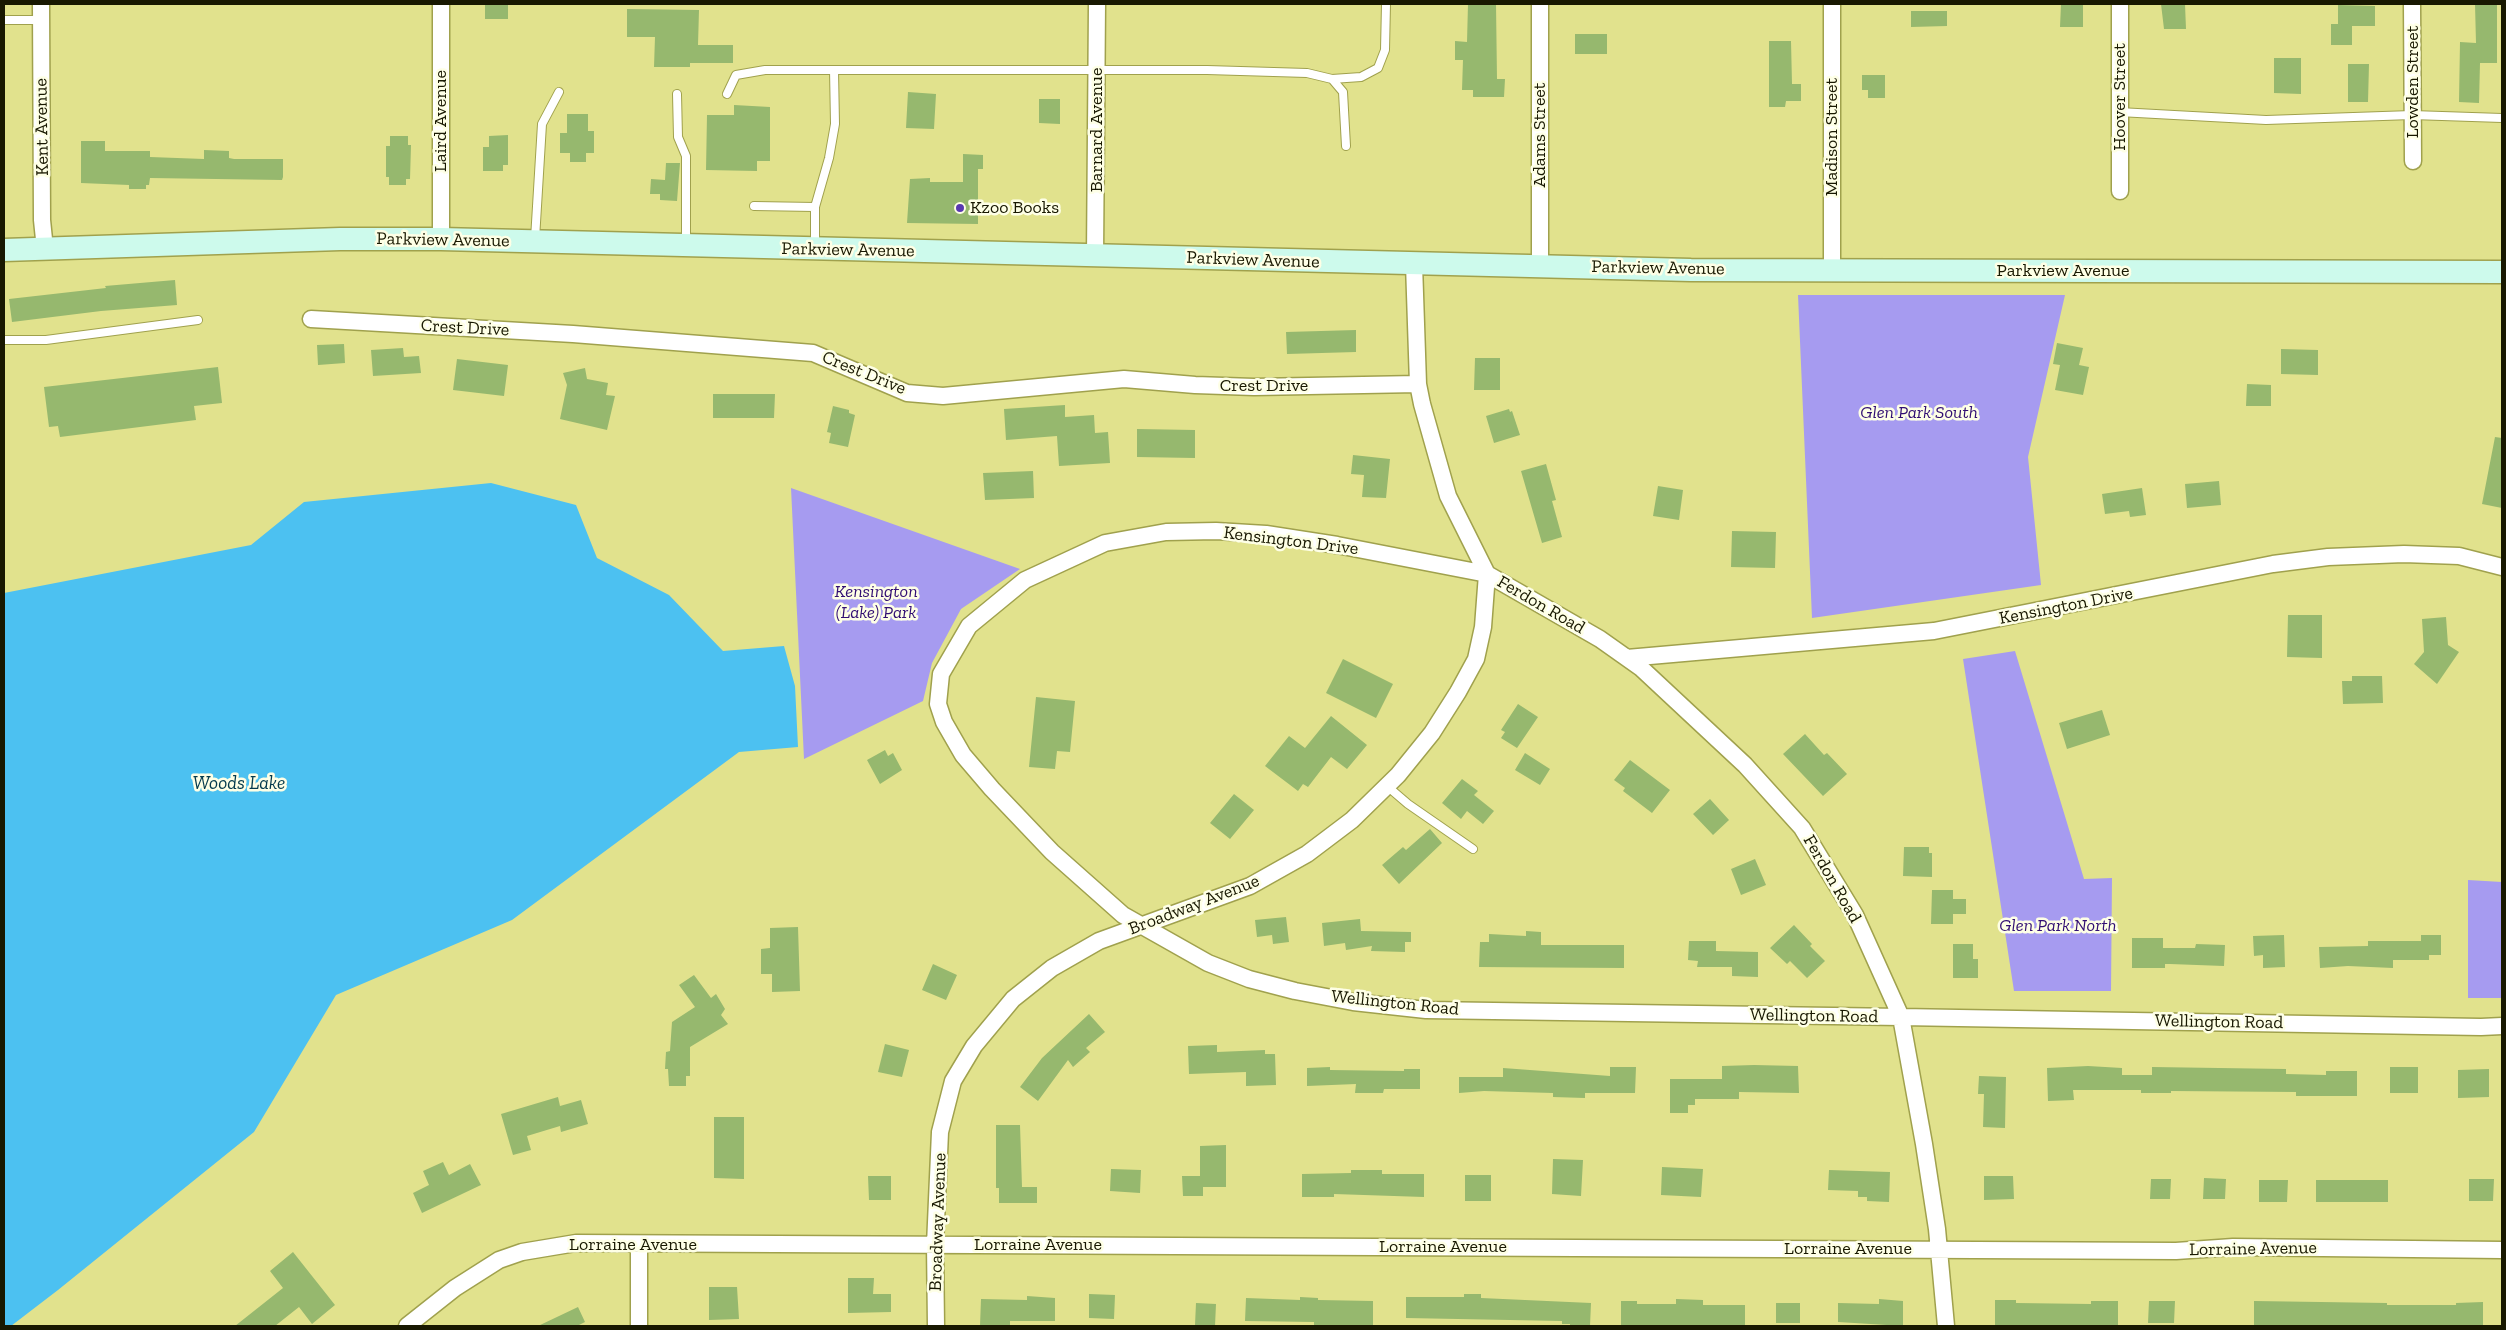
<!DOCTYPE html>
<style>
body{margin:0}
#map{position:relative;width:2506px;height:1330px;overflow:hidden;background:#e1e28d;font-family:"Zilla Slab",serif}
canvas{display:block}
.frame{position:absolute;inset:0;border:5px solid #181801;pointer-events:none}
</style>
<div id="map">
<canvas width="2506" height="1330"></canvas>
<div class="frame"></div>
</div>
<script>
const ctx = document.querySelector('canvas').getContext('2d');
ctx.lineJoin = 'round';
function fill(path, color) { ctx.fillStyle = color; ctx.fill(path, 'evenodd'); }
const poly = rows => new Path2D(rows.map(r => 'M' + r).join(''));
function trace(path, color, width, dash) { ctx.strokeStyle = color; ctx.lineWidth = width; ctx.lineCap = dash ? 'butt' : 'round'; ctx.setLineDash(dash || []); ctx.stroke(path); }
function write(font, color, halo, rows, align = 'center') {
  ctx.font = font + ' "Zilla Slab",serif'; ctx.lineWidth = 5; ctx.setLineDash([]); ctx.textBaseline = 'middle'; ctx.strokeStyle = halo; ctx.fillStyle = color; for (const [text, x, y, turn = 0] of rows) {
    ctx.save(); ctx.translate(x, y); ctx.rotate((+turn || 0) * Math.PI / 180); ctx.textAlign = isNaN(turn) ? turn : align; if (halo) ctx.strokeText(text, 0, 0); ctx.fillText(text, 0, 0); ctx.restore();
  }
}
const green = poly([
 [1798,295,2065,295,2028,457,2041,585,1812,618],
 [791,488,1020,569,961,609,932,663,923,701,804,759],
 [2015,651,2084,879,2112,878,2111,991,2014,991,1963,659],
 [2468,880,2502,882,2502,998,2468,998]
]);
const water = poly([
 [491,483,576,505,597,558,669,595,723,651,784,646,795,686,798,747,739,752,512,920,336,995,254,1132,58,1290,11,1326,4,1326,4,593,251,545,304,502]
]);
const building = poly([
 [485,4,508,4,508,19,485,19],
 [1468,4,1496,4,1497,79,1505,79,1504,97,1473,97,1473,90,1462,90,1463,60,1455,60,1455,41,1467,42],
 [2061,4,2083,4,2083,27,2060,27],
 [2161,4,2185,4,2186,29,2164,29],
 [2475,4,2497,4,2497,63,2480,63,2479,103,2459,102,2460,42,2476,43],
 [2338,5,2375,6,2375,26,2352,26,2352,45,2331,45,2331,24,2338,24],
 [627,9,699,10,698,45,733,45,733,63,690,63,690,67,654,67,655,37,627,37],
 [1911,11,1947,11,1947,26,1911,27],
 [1575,34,1607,34,1607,54,1575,54],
 [1769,41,1791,41,1792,84,1801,84,1801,101,1786,101,1785,107,1769,107],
 [2274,58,2301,58,2301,94,2274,93],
 [2348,64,2369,64,2368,102,2348,102],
 [1862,75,1885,75,1885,98,1868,98,1868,90,1862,90],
 [908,92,936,94,934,129,906,128],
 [1039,99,1060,99,1060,124,1039,123],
 [734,105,770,107,770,161,757,161,757,171,706,170,707,115,734,115],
 [567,114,588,114,588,131,594,131,594,153,586,153,586,162,570,162,570,153,560,153,560,133,567,133],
 [508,135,508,165,503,165,503,171,483,171,483,147,489,147,489,136],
 [390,136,408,136,408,145,411,145,410,179,406,179,406,185,389,185,389,177,386,177,386,146,390,146],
 [81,141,105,141,105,151,150,151,150,157,204,159,204,150,229,151,229,158,234,159,283,159,283,177,282,180,150,178,149,185,146,185,146,189,129,189,129,185,81,183],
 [963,154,983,155,983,169,978,169,978,224,907,223,910,179,930,178,930,182,963,182],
 [666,163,680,163,677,201,660,200,660,194,650,194,651,179,665,180],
 [175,280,177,305,101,311,12,322,9,299,106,288,105,286],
 [1356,330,1356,352,1287,354,1286,332],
 [2057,343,2083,348,2079,365,2089,367,2083,395,2055,390,2060,365,2053,364],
 [344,344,345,363,318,365,317,345],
 [403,348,404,357,419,356,421,373,373,376,371,350],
 [2281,349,2318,350,2318,375,2281,374],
 [1475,358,1500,358,1500,390,1474,390],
 [457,359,508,365,504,396,453,390],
 [218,367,222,403,194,406,196,420,60,437,58,426,49,427,44,387],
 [585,368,587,379,608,383,606,395,615,396,607,430,560,419,567,385,563,373],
 [2247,384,2271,385,2271,406,2246,406],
 [713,394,775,394,774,418,713,418],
 [1065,405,1065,417,1094,415,1095,433,1108,432,1110,463,1059,466,1057,436,1006,440,1004,409],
 [833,406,849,410,849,413,855,415,848,447,829,443,831,433,827,432],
 [1509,409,1510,412,1512,411,1520,435,1494,443,1486,416],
 [1137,429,1195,430,1195,458,1137,457],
 [2495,437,2502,438,2502,508,2482,504],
 [1353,455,1390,459,1386,498,1362,497,1364,475,1351,474],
 [1546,464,1556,500,1552,501,1562,537,1542,543,1521,471],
 [1033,471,1034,498,985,500,983,473],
 [2219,481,2221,505,2187,508,2185,484],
 [1658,486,1683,490,1679,520,1653,516],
 [2142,488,2146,515,2130,517,2129,511,2105,514,2102,494],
 [1732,531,1776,532,1775,568,1731,567],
 [2288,615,2322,615,2322,658,2287,657],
 [2446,617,2448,645,2459,652,2437,684,2414,664,2424,652,2422,619],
 [1343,659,1393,684,1376,718,1326,693],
 [2352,676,2382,676,2383,703,2343,704,2342,681,2352,681],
 [1036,697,1075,701,1070,752,1057,751,1055,769,1029,767],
 [1518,704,1538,717,1517,748,1501,738,1505,732,1501,730],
 [2102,710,2110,735,2067,749,2059,723],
 [1331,716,1367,745,1347,769,1331,757,1308,787,1303,784,1298,791,1265,766,1289,736,1305,748],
 [1805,734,1824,755,1827,753,1847,774,1823,796,1783,754],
 [885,750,888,756,893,753,902,770,880,784,867,760],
 [1525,753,1550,769,1540,785,1515,770],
 [1630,760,1670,790,1652,813,1623,791,1625,788,1614,780],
 [1462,779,1478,791,1474,795,1494,811,1483,824,1467,811,1461,819,1442,803],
 [1234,794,1254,810,1230,839,1210,823],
 [1710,799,1729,820,1713,835,1693,814],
 [1430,829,1442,843,1399,884,1382,865,1403,847,1406,850],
 [1904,847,1929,847,1929,853,1932,853,1932,877,1903,876],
 [1755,859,1766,885,1741,895,1731,869],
 [1932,890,1953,890,1953,899,1966,899,1966,914,1953,914,1953,924,1931,924],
 [1286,917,1289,942,1273,944,1272,935,1257,937,1255,920],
 [1360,919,1361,931,1411,932,1411,942,1405,942,1405,952,1371,951,1372,946,1346,950,1345,943,1324,946,1322,923],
 [1794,925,1812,944,1810,946,1825,961,1807,978,1790,961,1787,964,1770,948],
 [798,927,800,991,772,992,772,974,761,974,761,949,770,948,770,928],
 [1526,931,1541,932,1541,945,1624,945,1624,968,1479,967,1480,942,1489,942,1489,934,1526,936],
 [2284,935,2285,967,2263,968,2263,955,2254,956,2253,936],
 [2421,935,2441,935,2441,955,2429,955,2429,960,2393,960,2393,968,2348,966,2320,968,2319,947,2368,946,2368,941,2421,941],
 [2132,938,2163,938,2163,948,2195,948,2196,944,2225,945,2224,966,2170,964,2165,964,2165,968,2132,968],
 [1689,941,1716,941,1716,951,1758,952,1758,977,1732,976,1732,967,1697,967,1698,961,1688,960],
 [1953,944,1973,944,1973,959,1978,959,1978,978,1953,978],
 [933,964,957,975,946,1000,922,990],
 [694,975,711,998,716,994,725,1009,721,1015,728,1024,690,1047,690,1076,686,1076,686,1086,669,1086,668,1069,665,1069,666,1052,670,1051,672,1022,695,1007,679,985],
 [1089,1014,1105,1032,1086,1048,1090,1052,1073,1067,1068,1060,1038,1101,1020,1087,1042,1058],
 [885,1044,909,1050,902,1077,878,1072],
 [1217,1045,1217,1052,1265,1050,1265,1054,1275,1054,1276,1085,1246,1086,1246,1072,1189,1074,1188,1046],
 [1754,1065,1798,1066,1799,1093,1739,1092,1739,1099,1695,1099,1695,1105,1688,1105,1688,1113,1670,1113,1670,1079,1722,1079,1722,1066],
 [2088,1066,2122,1068,2122,1075,2152,1075,2152,1067,2286,1069,2286,1074,2326,1075,2326,1071,2357,1071,2357,1096,2296,1096,2296,1092,2171,1091,2171,1093,2141,1093,2141,1090,2073,1090,2074,1100,2048,1101,2047,1068],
 [1330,1067,1330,1070,1404,1071,1404,1069,1420,1069,1420,1089,1384,1089,1383,1093,1355,1093,1356,1084,1307,1086,1307,1068],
 [1610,1067,1636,1067,1635,1093,1585,1093,1585,1098,1553,1097,1553,1093,1484,1091,1459,1093,1459,1077,1503,1077,1503,1068,1610,1076],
 [2390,1067,2418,1067,2418,1093,2390,1093],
 [2489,1069,2489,1097,2458,1098,2458,1070],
 [1979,1076,2006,1077,2005,1128,1983,1127,1984,1094,1978,1094],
 [558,1097,560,1106,581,1100,588,1124,561,1132,560,1126,527,1136,531,1150,513,1155,501,1114],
 [714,1117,744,1117,744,1179,714,1178],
 [996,1125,1020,1125,1022,1187,1037,1187,1037,1203,999,1203,999,1188,996,1188],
 [1226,1145,1226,1187,1203,1187,1203,1196,1183,1196,1182,1176,1200,1176,1200,1146],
 [1553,1159,1583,1160,1581,1196,1552,1194],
 [443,1162,449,1175,470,1164,481,1185,422,1213,413,1193,429,1185,423,1171],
 [1662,1167,1703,1169,1701,1197,1661,1195],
 [1111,1169,1141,1170,1140,1193,1110,1191],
 [1351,1170,1382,1170,1382,1174,1424,1174,1424,1197,1334,1194,1334,1197,1302,1197,1302,1174,1351,1173],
 [1829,1170,1890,1172,1889,1202,1867,1201,1867,1197,1858,1197,1858,1191,1828,1190],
 [1465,1175,1491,1175,1491,1201,1465,1201],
 [868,1176,891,1176,891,1200,869,1200],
 [1984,1176,2013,1176,2014,1199,1984,1200],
 [2204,1178,2226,1179,2225,1199,2203,1199],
 [2151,1179,2171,1179,2170,1199,2150,1199],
 [2469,1179,2494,1179,2493,1201,2469,1201],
 [2259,1180,2288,1180,2287,1202,2259,1202],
 [2316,1180,2388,1180,2388,1202,2316,1202],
 [293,1252,335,1305,312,1324,299,1307,275,1326,235,1326,283,1288,270,1271],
 [848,1278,874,1278,873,1294,891,1294,891,1312,848,1313],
 [709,1287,737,1287,739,1319,709,1320],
 [1089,1294,1115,1295,1114,1319,1089,1318],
 [1464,1294,1481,1294,1481,1298,1591,1303,1590,1326,1570,1326,1570,1324,1562,1324,1562,1321,1406,1318,1406,1297,1464,1297],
 [1027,1296,1055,1298,1055,1321,1010,1321,1010,1326,980,1326,981,1299,1027,1300],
 [1300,1297,1318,1298,1318,1300,1373,1301,1373,1325,1314,1325,1314,1322,1245,1321,1246,1298,1300,1300],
 [1676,1299,1703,1300,1703,1305,1745,1305,1745,1326,1621,1325,1621,1301,1637,1301,1637,1304,1676,1304],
 [1879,1299,1903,1301,1903,1326,1838,1322,1838,1303,1879,1304],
 [1995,1300,2016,1300,2016,1303,2091,1304,2091,1301,2118,1301,2118,1326,1995,1326],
 [2149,1301,2175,1301,2174,1323,2148,1323],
 [2254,1301,2387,1303,2387,1305,2456,1305,2456,1303,2483,1302,2483,1326,2254,1326],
 [1196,1303,1216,1304,1215,1326,1195,1325],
 [1776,1303,1800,1303,1800,1323,1776,1323],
 [578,1307,585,1322,577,1326,538,1326]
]);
const lane = poly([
 [4,20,41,20],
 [1332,79,1361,77,1378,68,1385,50,1386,4],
 [677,94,678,137,686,156,686,243],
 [727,94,736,75,765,70,1207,70,1307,73,1332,79,1343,92,1346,146],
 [2119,112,2266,120,2412,115,2502,118],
 [754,206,815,207],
 [535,239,542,124,559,92],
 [815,246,815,207,829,158,835,124,834,70],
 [4,340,46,340,198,320],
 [1387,786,1408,804,1473,849]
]);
const street = poly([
 [41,4,42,220,45,249],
 [441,4,441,239],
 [1832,4,1832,270],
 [2120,4,2120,191],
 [2412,4,2413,161],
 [1095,256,1097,4],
 [1540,266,1540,4],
 [311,319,573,334,813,353,907,393,943,396,1124,379,1195,385,1254,387,1418,384],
 [1627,658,1934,631,2273,564,2328,557,2404,554,2459,556,2502,567],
 [639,1244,639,1326],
 [407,1326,455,1288,499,1260,522,1252,576,1243,2176,1251,2233,1247,2502,1250],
 [936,1326,935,1245,940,1132,953,1081,974,1046,1013,999,1052,968,1099,941,1250,886,1307,854,1352,820,1398,775,1432,733,1458,692,1476,659,1483,627,1487,574,1448,496,1422,404,1418,384,1414,264],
 [1946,1326,1937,1229,1924,1144,1901,1017,1855,915,1802,828,1745,765,1641,668,1600,639,1487,574,1337,545,1266,534,1216,531,1166,532,1105,543,1025,580,969,626,941,674,938,704,944,722,963,755,992,789,1052,852,1123,915,1208,963,1249,979,1295,991,1353,1002,1426,1010,1901,1017,2481,1027,2502,1026]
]);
const secondary = poly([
 [4,250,340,239,441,239,1691,270,2502,272]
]);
const markers = [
 [960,208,5,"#5839b1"]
];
const streetNames = [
 ["Lowden Street",2413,82,-90],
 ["Hoover Street",2120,97,-90],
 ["Laird Avenue",441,121,-90],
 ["Kent Avenue",42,127,-91],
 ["Barnard Avenue",1097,130,-90],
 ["Adams Street",1540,135,-90],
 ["Madison Street",1832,137,-90],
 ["Parkview Avenue",443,240,1],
 ["Parkview Avenue",848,250,1],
 ["Parkview Avenue",1253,260,2],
 ["Parkview Avenue",1658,268,1],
 ["Parkview Avenue",2063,271],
 ["Crest Drive",465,328,3],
 ["Crest Drive",864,373,22],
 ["Crest Drive",1264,386],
 ["Kensington Drive",1291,541,7],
 ["Ferdon Road",1541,605,30],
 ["Kensington Drive",2066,606,-11],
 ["Ferdon Road",1832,879,60],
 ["Broadway Avenue",1194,905,-21],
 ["Wellington Road",1395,1003,6],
 ["Wellington Road",1814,1016,1],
 ["Wellington Road",2219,1022,1],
 ["Broadway Avenue",938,1222,-88],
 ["Lorraine Avenue",633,1245],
 ["Lorraine Avenue",1038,1245],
 ["Lorraine Avenue",1443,1247],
 ["Lorraine Avenue",1848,1249],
 ["Lorraine Avenue",2253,1249,-1]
];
const poiNames = [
 ["Kzoo Books",970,208]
];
const parkNames = [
 ["Glen Park South",1919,413],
 ["Kensington",876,592],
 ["(Lake) Park",876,613],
 ["Glen Park North",2058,926]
];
const waterNames = [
 ["Woods Lake",239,784]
];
fill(green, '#a69bf0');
fill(water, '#4cc1f1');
fill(building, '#96b86e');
trace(lane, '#a0a14d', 10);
trace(street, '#a0a14d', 19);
trace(secondary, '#a0a14d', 25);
trace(lane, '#fff', 8);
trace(street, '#fff', 16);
trace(secondary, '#cdfaec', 22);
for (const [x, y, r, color] of markers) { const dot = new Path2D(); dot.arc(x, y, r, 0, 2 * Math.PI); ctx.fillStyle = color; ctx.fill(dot); trace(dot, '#feffe6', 2); }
write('18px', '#181801', '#feffe6', streetNames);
write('18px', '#181801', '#feffe6', poiNames, 'left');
write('italic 18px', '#310e73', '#feffe6', parkNames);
write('italic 19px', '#043a4d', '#feffe6', waterNames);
</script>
